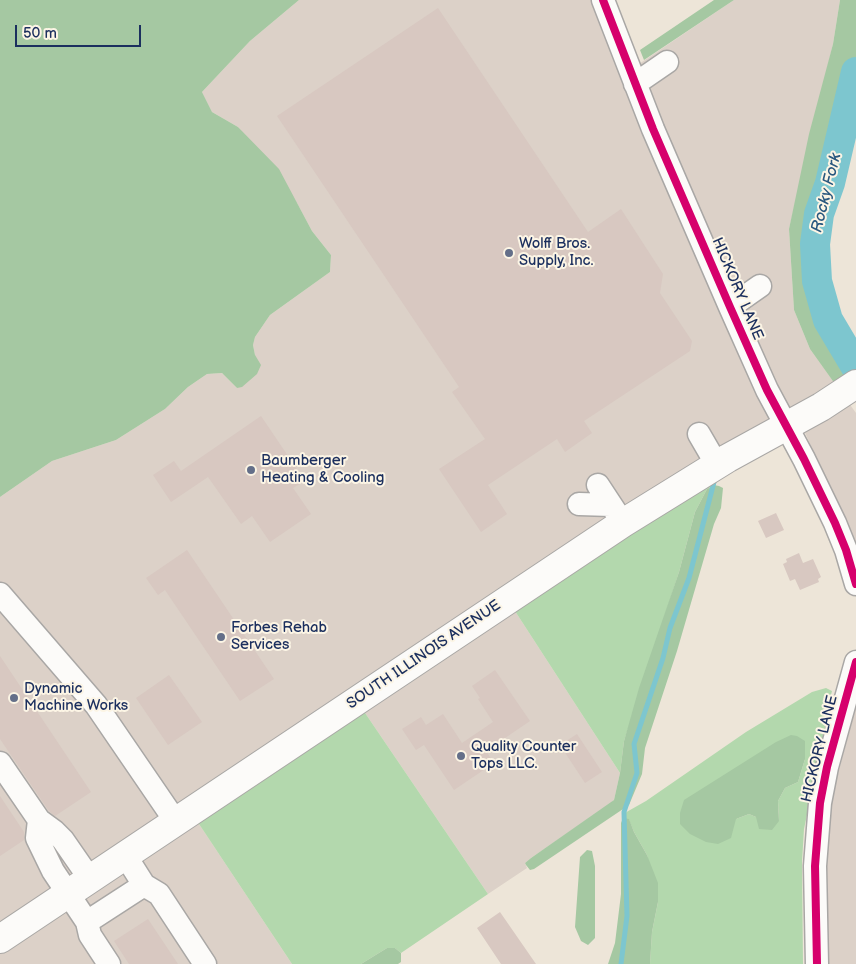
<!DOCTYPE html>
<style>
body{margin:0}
#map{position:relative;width:856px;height:964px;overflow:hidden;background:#ede5d8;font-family:"Balsamiq Sans",sans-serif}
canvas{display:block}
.scale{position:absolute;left:15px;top:25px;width:126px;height:22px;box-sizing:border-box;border:2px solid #1b2f5e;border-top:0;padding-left:6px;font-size:15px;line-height:18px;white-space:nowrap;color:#1b2f5e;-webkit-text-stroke:4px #fcf5e5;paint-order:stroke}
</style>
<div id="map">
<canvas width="856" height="964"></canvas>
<div class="scale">50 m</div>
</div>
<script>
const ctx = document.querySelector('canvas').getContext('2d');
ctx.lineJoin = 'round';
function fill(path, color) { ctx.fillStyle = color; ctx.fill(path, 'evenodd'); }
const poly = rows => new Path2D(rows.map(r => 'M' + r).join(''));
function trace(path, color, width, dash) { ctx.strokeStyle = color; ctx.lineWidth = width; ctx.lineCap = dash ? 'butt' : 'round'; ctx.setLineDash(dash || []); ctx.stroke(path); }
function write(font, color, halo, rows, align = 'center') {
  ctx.font = font + ' "Balsamiq Sans",sans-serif'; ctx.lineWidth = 4; ctx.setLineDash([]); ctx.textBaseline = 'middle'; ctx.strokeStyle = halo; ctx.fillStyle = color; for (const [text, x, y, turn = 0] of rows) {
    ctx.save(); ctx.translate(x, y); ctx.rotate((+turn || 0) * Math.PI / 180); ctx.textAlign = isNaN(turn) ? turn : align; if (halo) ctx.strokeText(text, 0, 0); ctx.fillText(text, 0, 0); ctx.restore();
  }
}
const industrial = poly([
 [299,0,595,0,636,66,734,0,840,0,833,44,789,229,794,310,810,349,856,413,856,553,851,537,803,428,719,474,513,608,620,773,614,800,610,804,531,858,525,863,527,868,488,894,361,707,195,818,292,964,0,964,0,497,52,461,116,440,165,409,188,387,207,374,222,373,237,388,255,355,253,345,255,337,270,315,330,272,331,255,312,231,297,203,238,127,212,112,202,92,250,41],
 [856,706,856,964,824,964,824,910,829,827,833,793]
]);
const green = poly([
 [710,480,714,485,707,489,695,512,679,572,624,741,620,773,513,608],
 [826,688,832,691,827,710,825,729,804,829,802,862,803,964,650,964,652,932,658,902,647,855,634,832,629,820,623,818,623,814,646,801,746,732,812,692],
 [805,759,798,782,785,788,778,801,779,821,756,817,749,814,736,819],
 [361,707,488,894,401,953,395,948,387,948,361,964,292,964,195,818]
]);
const forest = poly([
 [0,0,299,0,250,41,202,92,212,112,238,127,279,169,312,231,331,255,330,272,270,315,255,337,253,345,255,355,261,365,257,374,242,387,237,388,222,373,207,374,188,387,165,409,116,440,52,461,0,497],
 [714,0,734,0,644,60,640,50],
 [840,0,856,0,856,72,830,183,819,214,815,244,817,281,828,320,856,367,856,370,835,384,810,349,794,310,789,229,809,134,833,44],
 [714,485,719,486,723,488,721,508,714,524,677,651,645,748,642,774,629,805,534,869,530,870,526,865,525,863,531,858,614,800,620,773,624,741,639,688,679,572,695,512,707,489],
 [791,735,797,736,805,741,805,759,798,782,785,788,778,801,779,821,772,830,759,829,756,817,749,814,736,819,731,838,718,844,706,842,690,834,680,824,680,813,684,800,776,742],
 [623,818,629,819,634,832,647,855,658,883,658,902,652,932,650,964,608,964,615,943,621,894,621,823],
 [587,850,592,851,595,866,595,938,588,945,581,941,575,927,580,857],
 [387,948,395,948,401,953,401,962,398,964,361,964]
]);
const stream = poly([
 [624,812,637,773,634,744,663,658,670,628,689,578,714,482],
 [621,964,627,916,624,813]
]);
const river = poly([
 [856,72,830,183,819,214,815,244,817,281,828,320,856,367]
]);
const building = poly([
 [438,8,588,232,621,209,663,274,660,293,692,341,690,351,584,421,592,433,565,452,557,439,488,485,507,514,481,532,439,469,485,439,452,392,459,387,277,116],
 [261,416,305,481,293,488,311,514,270,542,252,516,241,524,208,477,171,502,153,475,174,461,181,471],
 [776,513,784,530,766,538,758,521],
 [187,550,274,679,240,701,165,590,158,595,146,578],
 [799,553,803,563,813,559,821,577,818,579,819,582,800,590,795,579,790,581,783,564,787,562,786,559],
 [0,656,91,792,55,816,49,811,0,739],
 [495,670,530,721,486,751,494,763,454,790,424,745,416,750,402,729,421,717,426,725,443,714,462,743,493,722,478,699,480,698,472,686],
 [169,675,202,722,168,745,136,698],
 [577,734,602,772,585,783,560,745],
 [0,796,24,832,24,840,0,856],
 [500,912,536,964,501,964,477,928],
 [148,919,178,964,129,964,114,941]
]);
const minor = poly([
 [603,0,653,129,730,307,767,390,804,459,835,523,846,550,856,584],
 [635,84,667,62],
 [730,307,760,286],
 [699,434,717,465],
 [598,485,623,523],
 [579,504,611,505],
 [0,594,96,705,176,822],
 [0,763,39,820,54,831,63,840,90,879],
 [39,820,37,838,53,871,87,922,90,935,109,964],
 [125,855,144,885,159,894,205,964],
 [87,922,144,885],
 [817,964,815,866,820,803,827,767,856,662]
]);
const major = poly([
 [0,939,623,523,728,458,821,407,856,384]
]);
const cycleway = poly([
 [603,0,653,129,730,307,767,390,804,459,835,523,846,550,856,584],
 [817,964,815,866,820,803,827,767,856,662]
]);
const markers = [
 [509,253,5,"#646f89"],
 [251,470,5,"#646f89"],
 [221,637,5,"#646f89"],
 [14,698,5,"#646f89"],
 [461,756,5,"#646f89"]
];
const poiNames = [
 ["Wolff Bros.",519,244],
 ["Supply, Inc.",519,261],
 ["Baumberger",261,461],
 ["Heating & Cooling",261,478],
 ["Forbes Rehab",231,628],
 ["Services",231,645],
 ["Dynamic",24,689],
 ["Machine Works",24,706],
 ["Quality Counter",471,747],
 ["Tops LLC.",471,764]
];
const streetNames = [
 ["HICKORY LANE",737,289,67],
 ["SOUTH ILLINOIS AVENUE",424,655,-34],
 ["HICKORY LANE",820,749,-76]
];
const waterNames = [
 ["Rocky Fork",827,193,-76]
];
fill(industrial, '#dcd1c8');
fill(green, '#b3d8ad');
fill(forest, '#a5c8a2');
trace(stream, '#7dc6cf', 5);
trace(river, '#7dc6cf', 30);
fill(building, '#d8c8c1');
trace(minor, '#a9a7a5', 25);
trace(major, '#a9a7a5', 30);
trace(minor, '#fcfbf9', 22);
trace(major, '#fcfbf9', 28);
trace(cycleway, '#d6006c', 8);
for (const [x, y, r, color] of markers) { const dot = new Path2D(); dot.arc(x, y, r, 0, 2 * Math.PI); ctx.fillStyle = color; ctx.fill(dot); trace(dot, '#fcf5e5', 2); }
write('15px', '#1b2f5e', '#fcf5e5', poiNames, 'left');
write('15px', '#1b2f5e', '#fcf5e5', streetNames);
write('italic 16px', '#2a587f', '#fcf5e5', waterNames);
</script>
